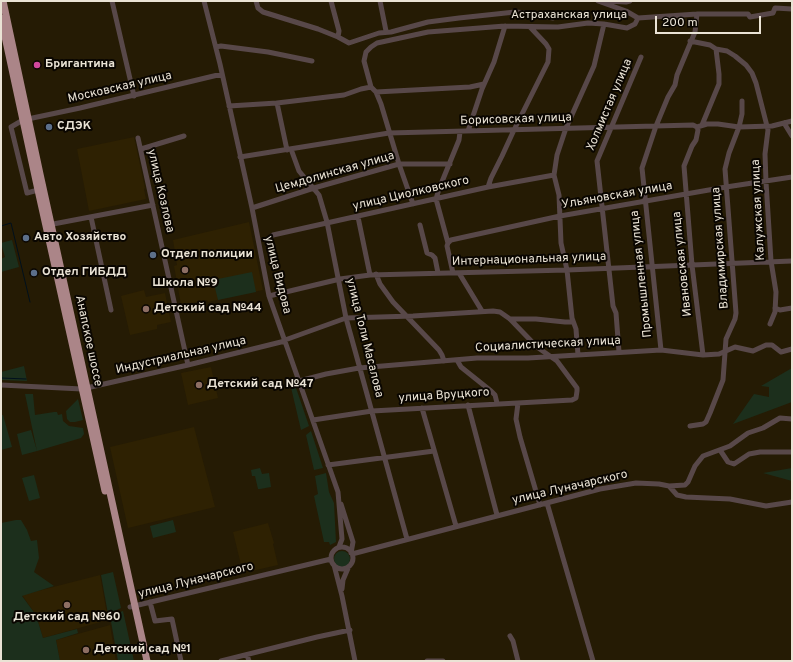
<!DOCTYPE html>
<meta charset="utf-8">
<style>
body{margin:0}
#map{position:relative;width:793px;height:662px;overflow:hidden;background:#251b04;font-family:Overpass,sans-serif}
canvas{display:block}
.frame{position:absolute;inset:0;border:2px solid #eae3d5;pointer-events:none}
.scale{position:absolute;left:655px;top:16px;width:106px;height:18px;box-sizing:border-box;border:2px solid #eae3d5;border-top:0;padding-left:5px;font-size:12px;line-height:14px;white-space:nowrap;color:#eae3d5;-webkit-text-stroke:3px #0a0601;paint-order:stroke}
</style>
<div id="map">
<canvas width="793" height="662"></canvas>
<div class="frame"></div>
<div class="scale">200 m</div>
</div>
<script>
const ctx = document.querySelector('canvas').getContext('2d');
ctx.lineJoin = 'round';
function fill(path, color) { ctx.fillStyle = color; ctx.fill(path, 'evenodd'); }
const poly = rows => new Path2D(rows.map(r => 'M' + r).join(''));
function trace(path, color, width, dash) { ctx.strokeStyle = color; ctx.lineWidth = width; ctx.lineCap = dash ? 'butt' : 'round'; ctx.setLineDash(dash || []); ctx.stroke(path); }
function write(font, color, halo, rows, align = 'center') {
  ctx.font = font + ' Overpass,sans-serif'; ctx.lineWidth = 4; ctx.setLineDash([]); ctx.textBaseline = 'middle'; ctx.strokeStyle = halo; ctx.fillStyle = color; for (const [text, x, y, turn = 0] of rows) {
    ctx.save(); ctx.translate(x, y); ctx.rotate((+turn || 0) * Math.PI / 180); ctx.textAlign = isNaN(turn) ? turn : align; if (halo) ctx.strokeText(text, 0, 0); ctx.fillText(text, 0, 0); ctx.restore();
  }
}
const built = poly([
 [134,137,145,188,144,189,146,199,89,211,77,149],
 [249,222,263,290,208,302,207,300,181,305,174,266,177,265,173,240],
 [144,290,146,297,165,293,171,322,157,325,157,329,130,335,121,296],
 [211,367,218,398,188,405,181,373],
 [194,427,215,507,128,528,110,447],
 [268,523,274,543,273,544,278,565,243,573,233,532],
 [100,575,108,620,43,638,36,615,22,595],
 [110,625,116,661,60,661,56,640]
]);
const green = poly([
 [12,240,19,267,1,272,1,259,5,257,1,243],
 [252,272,256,292,218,300,213,280],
 [24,366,27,381,1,380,1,372],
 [792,368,792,402,733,424,754,394,769,397,769,387,761,386],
 [289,379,293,379,309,426,301,430],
 [25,394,33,394,35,415,54,412,57,412,58,415,62,414,63,421,69,426,83,428,84,434,81,438,37,451],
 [78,399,83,420,75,422,70,422,67,419,66,411],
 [1,415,3,415,12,447,1,450],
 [31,430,37,451,22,455,17,434],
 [311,431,323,468,314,470,306,435],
 [260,468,262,474,269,473,271,487,260,489,258,489,255,476,252,476,251,470],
 [792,468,792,481,763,473],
 [326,473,329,492,334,503,336,542,330,545,329,542,324,542,314,496,318,494,315,476],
 [34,475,40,498,29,501,22,478],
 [16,520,21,520,27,530,31,541,37,540,39,558,34,572,54,586,22,596,36,615,43,638,77,629,78,633,56,640,60,661,1,661,1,523],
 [173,520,176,532,153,538,150,526],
 '334 559a8 8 0 1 1 16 0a8 8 0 1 1-16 0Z',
 [113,572,121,608,108,614,101,575],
 [123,611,134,661,118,661,110,616]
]);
const stream = poly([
 [1,226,11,223,30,302],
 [1,378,26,379]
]);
const minor = poly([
 [112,1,134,96],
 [204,1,220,64,252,208,269,296,338,492,342,539,339,547],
 [256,1,258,8,263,12,318,29,338,37,349,43,379,33,391,32,428,22,459,18,515,12,527,13,553,18],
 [331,1,339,31,338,37],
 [380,1,386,31],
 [598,1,626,11,638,18],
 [606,1,626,2,630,1],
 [690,41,710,45,716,49,727,51,735,56,746,65,752,73,756,83,768,130,765,154,766,182,771,261,776,292,775,312,770,324],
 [216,47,221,46,268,52,312,61],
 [376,92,470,87,484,84],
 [277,103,287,150],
 [229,106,277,103,344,95,361,89,371,87],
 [784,123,792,136],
 [702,125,719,84,719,74,716,49],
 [697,127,698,130,696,140,692,146,684,166,692,265,703,355],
 [468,131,482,89,494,62,505,26],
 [138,138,188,365],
 [141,149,184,136],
 [291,149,299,171,319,195,327,222,346,318,407,539],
 [240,157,389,133,693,125,697,127,707,124,718,124,739,127,772,126,792,121],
 [488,187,491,178,502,156,514,130,548,62,549,49,546,44,530,27],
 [38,190,27,193,11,127,23,120,80,108,222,74],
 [413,204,399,164,381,104,376,92,371,87,364,61,366,52,371,47,377,43,428,32,505,26,558,27,588,23,604,24,627,28,635,24,638,18,697,14,748,14,750,17,773,13,775,8,792,9],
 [252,208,314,188,399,164,450,164],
 [91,217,111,310],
 [358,217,370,275],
 [48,225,153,205],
 [420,225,427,253,432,255,435,258,438,273],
 [273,235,488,187,554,175],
 [448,243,451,240,560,216,726,187,792,177],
 [453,273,447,246,448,243,436,199,439,189,459,140,460,132],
 [459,273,482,311],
 [376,274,380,284,393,302,439,350,442,355,444,361],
 [269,296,340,279,370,275,567,270,792,261],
 [775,308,780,310,792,308],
 [510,319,536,319,565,322,573,322],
 [285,340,346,318,413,316,493,311,500,312,510,319,537,347,557,361,577,388,577,391,576,398,572,400,372,411,313,420],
 [661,350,642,168,656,126,668,97,675,85,677,75,695,32,697,14],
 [619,352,616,313,613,306,597,161,641,57],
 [578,355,576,329,572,318,567,270,561,243,559,195,554,175,557,155,566,128,594,66,604,24],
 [457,360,461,367,491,391,495,395,497,403],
 [299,381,326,374,359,368,477,358,528,358,661,350,703,355,719,354,735,347,753,351,766,345,772,345,781,352,792,349],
 [1,385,82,389,188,365,285,341],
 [518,403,516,419,520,437,540,505],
 [468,405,497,515],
 [422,408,456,526],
 [690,426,703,424,706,422,710,413,723,380,726,339,735,319,736,313,725,169,729,153,739,127,742,114,742,101],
 [720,450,728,462,734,464,749,454,760,452,792,452],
 [328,465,434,451],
 [669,486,685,485,688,482,695,466,703,456,730,446,748,433,763,428,780,418,792,419],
 [547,503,593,661],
 [341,504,353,542,351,553],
 '331 558a11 11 0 1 1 22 0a11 11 0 1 1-22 0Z',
 [352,554,600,489,636,483,659,484,669,486,677,495,686,497,730,499,766,506,792,502],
 [334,565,342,596,355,661],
 [342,589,343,580,349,566],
 [150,602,155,621,172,619,181,661],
 [130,607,331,559],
 [510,636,513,641,518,661],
 [247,655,249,661],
 [221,661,317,637,350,630],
 [427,661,443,661]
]);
const highway = poly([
 [3,1,40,174,147,661],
 [1,18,38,190,105,491]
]);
const markers = [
 [37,65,4,"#d1479c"],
 [49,127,4,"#5c6f8a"],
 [26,238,4,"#5c6f8a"],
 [153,255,4,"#5c6f8a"],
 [185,270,4,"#8d6e63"],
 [34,273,4,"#5c6f8a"],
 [146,309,4,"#8d6e63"],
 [199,385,4,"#8d6e63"],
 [67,605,4,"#8d6e63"],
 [86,650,4,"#8d6e63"]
];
const streetNames = [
 ["Астраханская улица",569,16],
 ["Московская улица",120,88,-13],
 ["Холмистая улица",610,105,-67],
 ["Борисовская улица",516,120,-2],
 ["Цемдолинская улица",335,173,-16],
 ["улица Козлова",160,191,77],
 ["улица Циолковского",411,194,-13],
 ["Ульяновская улица",617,196,-10],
 ["Калужская улица",759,210,-93],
 ["Владимирская улица",721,248,-94],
 ["Интернациональная улица",529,260,-2],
 ["Ивановская улица",683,264,-96],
 ["Промышленная улица",642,274,-96],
 ["улица Видова",277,275,76],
 ["улица Толи Масалова",364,338,76],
 ["Анапское шоссе",88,341,78],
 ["Социалистическая улица",548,345,-3],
 ["Индустриальная улица",181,356,-13],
 ["улица Вруцкого",444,396,-4],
 ["улица Луначарского",570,488,-13],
 ["улица Луначарского",196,581,-14]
];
const poiNames = [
 ["Бригантина",45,65],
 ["СДЭК",57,127],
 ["Авто Хозяйство",34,238],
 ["Отдел полиции",161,255],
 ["Отдел ГИБДД",42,273],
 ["Школа №9",185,284,"center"],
 ["Детский сад №44",154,309],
 ["Детский сад №47",207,385],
 ["Детский сад №60",67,618,"center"],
 ["Детский сад №1",94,650]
];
fill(built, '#2e2102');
fill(green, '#1c2f1c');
trace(stream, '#00101c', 1);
trace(minor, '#584849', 5);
trace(highway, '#ab8588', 7);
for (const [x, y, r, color] of markers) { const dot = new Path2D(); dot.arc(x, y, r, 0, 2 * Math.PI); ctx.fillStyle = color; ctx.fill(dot); trace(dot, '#0a0601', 1.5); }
write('12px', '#eae3d5', '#0a0601', streetNames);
write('bold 12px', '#eae3d5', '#0a0601', poiNames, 'left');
</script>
